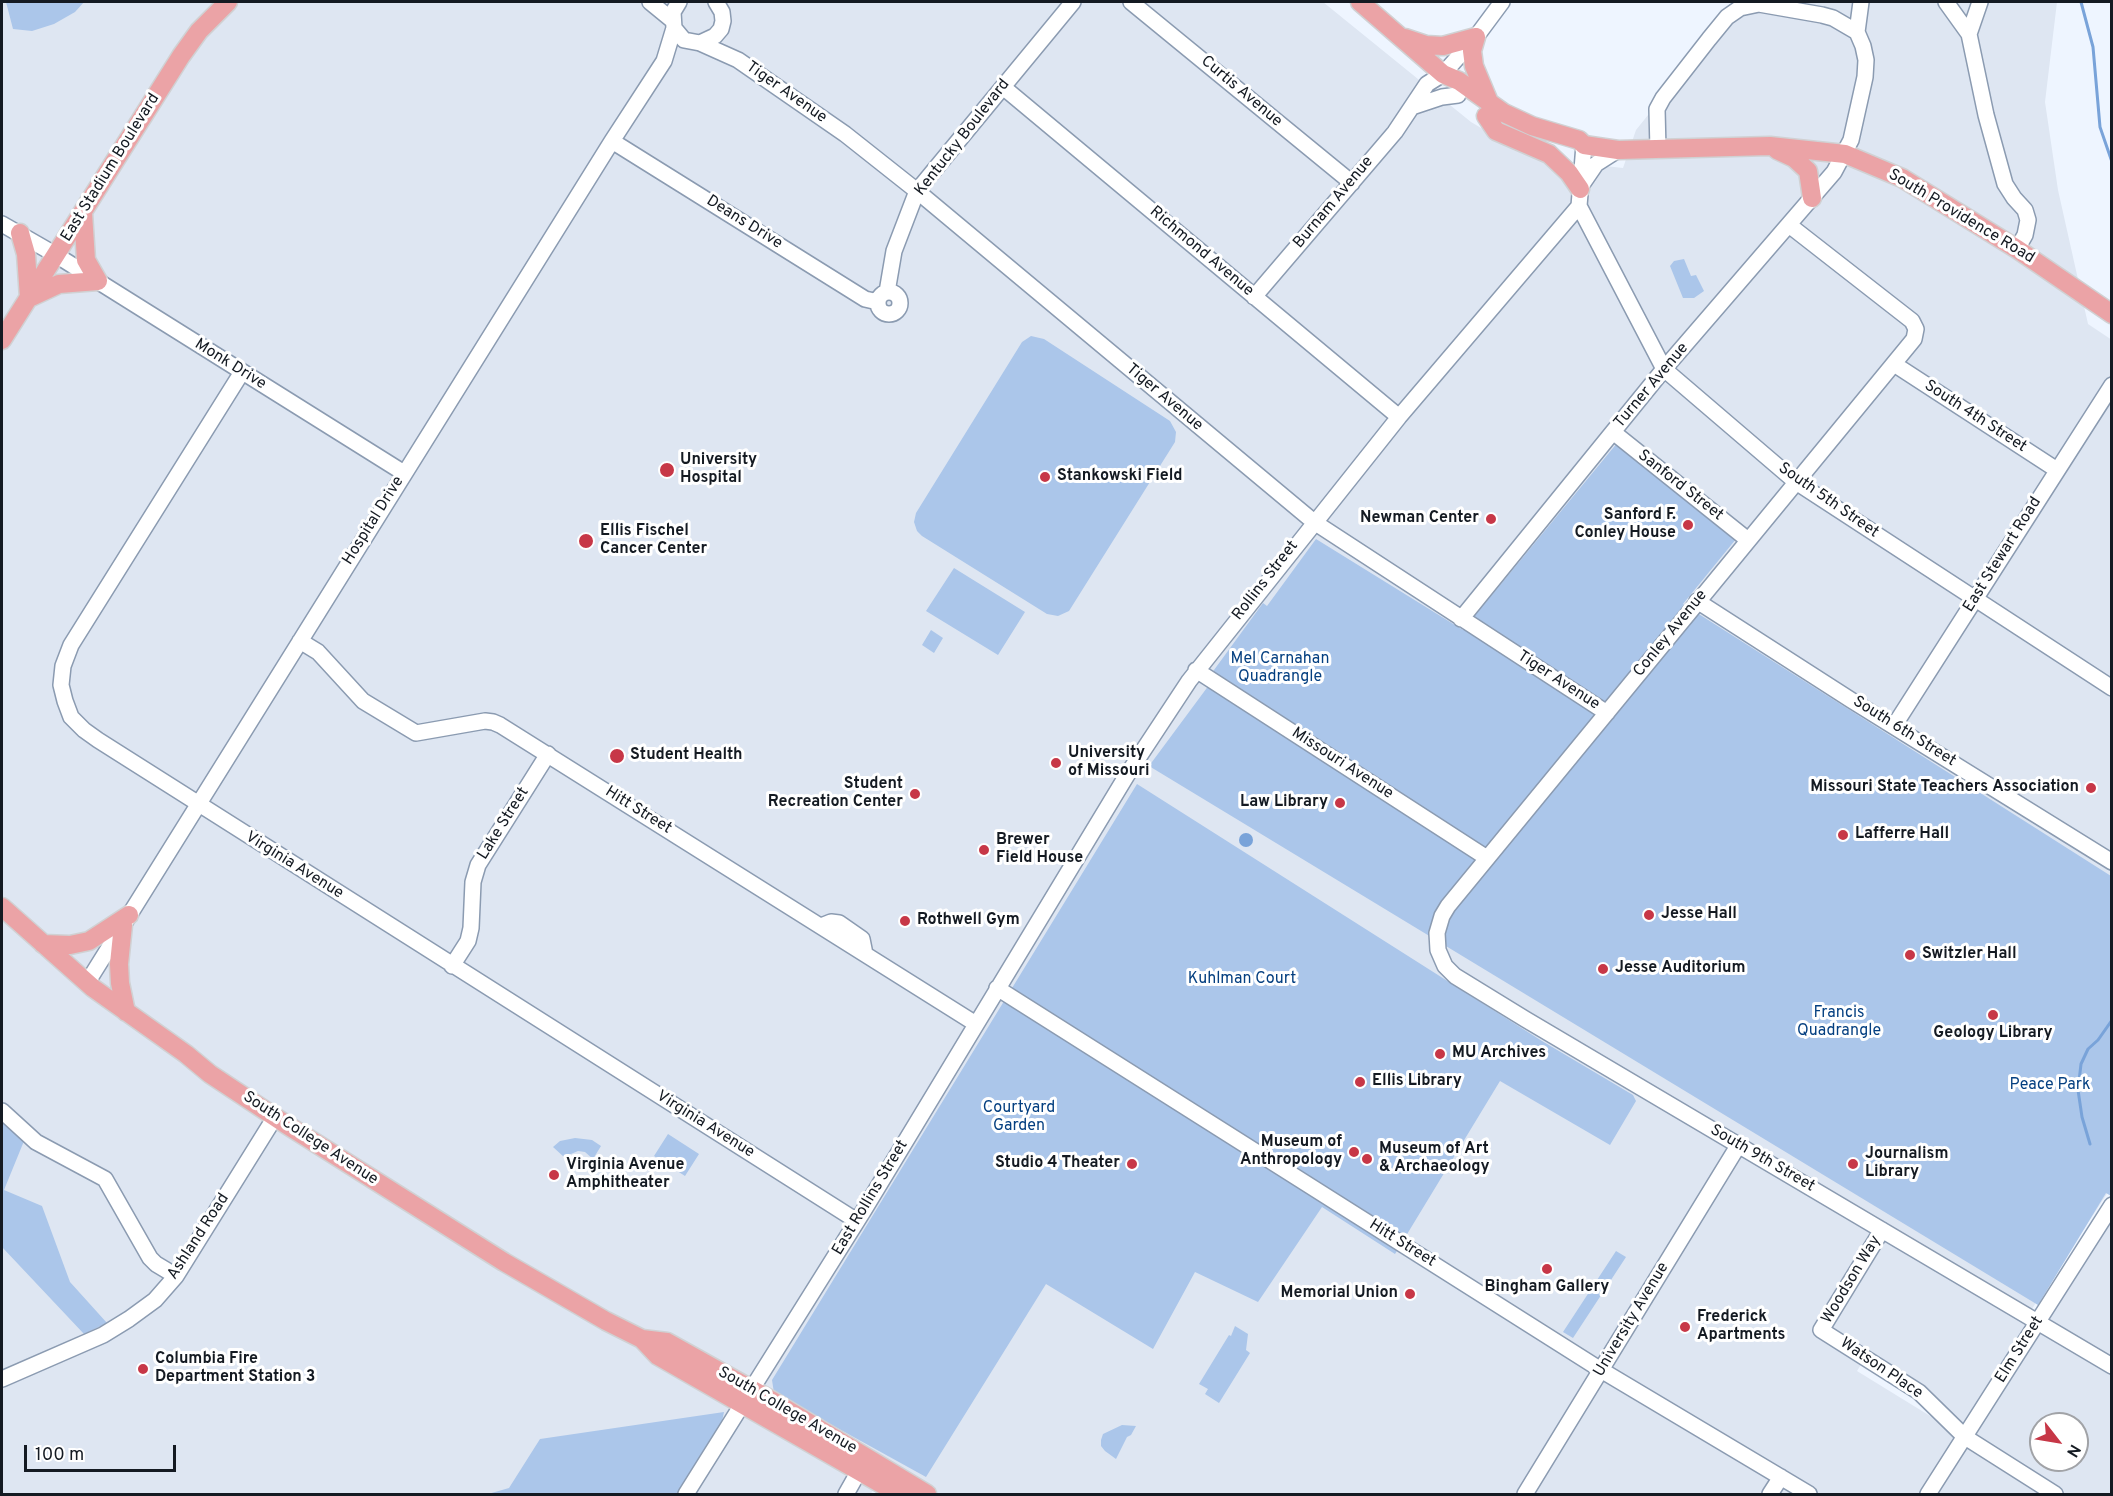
<!DOCTYPE html>
<style>
body{margin:0}
#map{position:relative;width:2113px;height:1496px;overflow:hidden;background:#eef5ff;font-family:Overpass,sans-serif}
canvas{display:block}
.frame{position:absolute;inset:0;border:3px solid #141a22;pointer-events:none}
.north{position:absolute;left:2029px;top:1412px;width:60px;height:60px;box-sizing:border-box;background:#fff;border:2px solid #a1a3a7;border-radius:50%;rotate:121deg;font-size:16px;font-weight:700;line-height:24px;text-align:center;color:#141a22}
.north::after{content:'';display:block;margin:auto;width:21px;height:27px;background:#c73747;clip-path:polygon(50% 0,100% 100%,50% 72%,0 100%)}
.scale{position:absolute;left:24px;top:1445px;width:152px;height:27px;box-sizing:border-box;border:3px solid #141a22;border-top:0;padding-left:8px;font-size:18px;line-height:21px;white-space:nowrap;color:#141a22;-webkit-text-stroke:4px #fff;paint-order:stroke}
</style>
<div id="map">
<canvas width="2113" height="1496"></canvas>
<div class="frame"></div>
<div class="north">N</div>
<div class="scale">100 m</div>
</div>
<script>
const ctx = document.querySelector('canvas').getContext('2d');
ctx.lineJoin = 'round';
function fill(path, color) { ctx.fillStyle = color; ctx.fill(path, 'evenodd'); }
const poly = rows => new Path2D(rows.map(r => 'M' + r).join(''));
function trace(path, color, width, dash) { ctx.strokeStyle = color; ctx.lineWidth = width; ctx.lineCap = dash ? 'butt' : 'round'; ctx.setLineDash(dash || []); ctx.stroke(path); }
function write(font, color, halo, rows, align = 'center') {
  ctx.font = font + ' Overpass,sans-serif'; ctx.lineWidth = 6; ctx.setLineDash([]); ctx.textBaseline = 'middle'; ctx.strokeStyle = halo; ctx.fillStyle = color; for (const [text, x, y, turn = 0] of rows) {
    ctx.save(); ctx.translate(x, y); ctx.rotate((+turn || 0) * Math.PI / 180); ctx.textAlign = isNaN(turn) ? turn : align; if (halo) ctx.strokeText(text, 0, 0); ctx.fillText(text, 0, 0); ctx.restore();
  }
}
const built = poly([
 [2,2,1323,2,1471,122,1513,147,1541,159,1623,168,1636,130,1739,2,2057,2,2045,102,2058,190,2088,324,2112,340,2112,1186,2028,1315,2038,1321,2111,1205,2111,1494,879,1494,873,1491,870,1494,2,1494],
 [1865,1358,1961,1435,1857,1371],
 [2041,1424,2077,1424,2077,1460,2041,1460]
]);
const green = poly([
 [6,2,84,2,75,12,54,24,32,31,13,29],
 [1684,259,1691,276,1696,275,1704,291,1694,298,1683,298,1670,266,1674,261],
 [1031,336,1044,339,1170,421,1176,432,1175,442,1069,611,1058,616,1047,614,922,536,917,531,914,522,916,513,1022,342],
 [1618,442,1736,539,1683,604,2111,876,2111,1196,2106,1193,2038,1305,1149,766,1212,681,1208,678,1214,670,1263,603,1267,606,1316,539,1463,630],
 [954,568,1025,612,998,655,926,611],
 [931,630,943,638,934,653,922,645],
 [1137,784,1542,1041,1633,1095,1636,1101,1610,1145,1500,1081,1395,1254,1322,1207,1258,1302,1195,1272,1153,1349,1046,1284,926,1477,774,1393,772,1380],
 [2,1119,24,1141,4,1190,42,1206,70,1282,107,1323,84,1334,2,1247],
 [668,1134,699,1154,685,1176,654,1156],
 [575,1138,592,1140,601,1146,593,1159,585,1152,578,1151,564,1157,553,1147,560,1141],
 [1616,1251,1626,1257,1573,1338,1563,1332],
 [1235,1326,1248,1334,1246,1350,1250,1353,1219,1403,1205,1394,1208,1389,1199,1384,1229,1335,1231,1336],
 [724,1412,721,1426,678,1494,488,1494,509,1488,540,1439],
 [1122,1425,1136,1426,1131,1435,1127,1437,1116,1459,1105,1451,1101,1446,1101,1440,1103,1434]
]);
const water = poly([
 '1239 840a7 7 0 1 1 14 0a7 7 0 1 1-14 0Z'
]);
const stream = poly([
 [2081,2,2093,47,2100,127,2112,162],
 [2090,1144,2082,1117,2078,1090,2081,1064,2088,1049,2098,1040,2112,1020]
]);
const minor = poly([
 [650,2,672,20],
 [679,2,673,12,674,28,684,40,700,43,715,36,721,29,723,21,722,12,716,2],
 [1131,2,1352,183],
 [1946,2,1969,34,1986,115,2005,184,2014,198,2025,210,2028,220,2025,235,2017,249],
 [1969,34,1980,2],
 [700,43,738,60,845,134,917,191,1314,522,1607,713],
 [1003,87,1399,417],
 [1412,107,1442,97,1458,95],
 [612,141,865,299,878,302],
 [1584,145,1579,206,1664,369,1796,482,2112,688],
 [1658,150,1657,109,1663,98,1709,39,1727,17,1740,8,1759,4,1822,15,1833,18,1857,32],
 [1583,183,1596,164,1618,150],
 [2,224,56,255,404,473],
 [1789,225,1912,321,1916,329,1914,339,1448,906,1442,916,1437,933,1438,950,1445,966,1455,976,1525,1019,2112,1366],
 '878 303a11 11 0 1 1 22 0a11 11 0 1 1-22 0Z',
 [887,292,894,251,917,191,1073,2],
 [1254,297,1395,132,1427,84,1443,74,1476,37,1502,2],
 [1894,364,2057,470],
 [242,372,71,645,63,666,61,685,65,701,71,717,84,730,98,740,857,1221],
 [1613,432,1748,540],
 [1697,601,1851,700,2112,862],
 [1461,619,1664,369,1834,172,1851,140,1865,77,1866,60,1863,46,1857,32,1861,2],
 [300,641,318,652,363,701,416,733,485,721,493,722,500,725,976,1024],
 [1196,670,1487,858],
 [1894,726,2112,385],
 [821,926,831,922,839,923,862,939,865,954],
 [452,966,468,941,471,928,473,882,478,865,548,754],
 [87,983,612,141,664,61,674,28],
 [997,988,1601,1370,1809,1494],
 [2,1111,36,1142,105,1179,150,1258,156,1264,176,1276],
 [1882,1230,1821,1330,1919,1392,1965,1437,2055,1494],
 [2,1379,103,1335,129,1319,155,1300,176,1276,275,1117],
 [686,1494,864,1210,1127,775,1189,681,1399,417,1579,206],
 [846,1494,859,1471],
 [1525,1494,1738,1146],
 [1770,1494,1781,1477],
 [1928,1494,2112,1205]
]);
const major = poly([
 [1360,2,1443,74,1459,81,1504,113,1532,126,1579,140,1584,145,1618,150,1770,146,1845,154,1902,178,2017,249,2112,314],
 [1476,37,1472,51,1474,66,1489,102],
 [1405,38,1426,45,1443,46,1476,37],
 [1486,116,1496,131,1549,154,1569,173,1580,189],
 [1777,150,1794,158,1808,171,1812,198],
 [20,233,26,254,29,298,59,284,98,281,86,260,83,213],
 [2,340,181,56,199,31,228,2],
 [2,907,93,988,186,1054,210,1074,287,1125,504,1262,606,1321,642,1339,667,1342,771,1400,927,1494],
 [123,925,119,964,120,983,126,1012],
 [43,944,70,945,89,941,129,915],
 [642,1339,658,1356,899,1494]
]);
const markers = [
 [667,470,8,"#c73747"],
 [1045,477,6,"#c73747"],
 [1491,519,6,"#c73747"],
 [1688,525,6,"#c73747"],
 [586,541,8,"#c73747"],
 [617,756,8,"#c73747"],
 [1056,763,6,"#c73747"],
 [2091,788,6,"#c73747"],
 [915,794,6,"#c73747"],
 [1340,803,6,"#c73747"],
 [1843,835,6,"#c73747"],
 [984,850,6,"#c73747"],
 [1649,915,6,"#c73747"],
 [905,921,6,"#c73747"],
 [1910,955,6,"#c73747"],
 [1603,969,6,"#c73747"],
 [1993,1015,6,"#c73747"],
 [1440,1054,6,"#c73747"],
 [1360,1082,6,"#c73747"],
 [1354,1152,6,"#c73747"],
 [1367,1159,6,"#c73747"],
 [1132,1164,6,"#c73747"],
 [1853,1164,6,"#c73747"],
 [554,1175,6,"#c73747"],
 [1547,1269,6,"#c73747"],
 [1410,1294,6,"#c73747"],
 [1685,1327,6,"#c73747"],
 [143,1369,6,"#c73747"]
];
const streetNames = [
 ["Curtis Avenue",1241,92,40],
 ["Tiger Avenue",786,93,35],
 ["Kentucky Boulevard",963,138,-52],
 ["East Stadium Boulevard",111,168,-58],
 ["Burnam Avenue",1334,203,-50],
 ["South Providence Road",1961,217,31],
 ["Deans Drive",744,223,32],
 ["Richmond Avenue",1201,252,40],
 ["Monk Drive",230,365,32],
 ["Turner Avenue",1652,386,-50],
 ["Tiger Avenue",1164,398,40],
 ["South 4th Street",1975,417,33],
 ["Sanford Street",1680,486,38],
 ["South 5th Street",1828,501,35],
 ["Hospital Drive",374,521,-58],
 ["East Stewart Road",2003,555,-58],
 ["Rollins Street",1266,581,-52],
 ["Conley Avenue",1671,634,-51],
 ["Tiger Avenue",1558,681,33],
 ["South 6th Street",1904,732,32],
 ["Missouri Avenue",1342,764,33],
 ["Hitt Street",638,811,32],
 ["Lake Street",504,824,-58],
 ["Virginia Avenue",294,866,32],
 ["Virginia Avenue",705,1125,32],
 ["South College Avenue",310,1139,33],
 ["South 9th Street",1762,1159,30],
 ["East Rollins Street",871,1198,-59],
 ["Ashland Road",199,1237,-57],
 ["Hitt Street",1402,1244,32],
 ["Woodson Way",1852,1280,-59],
 ["University Avenue",1632,1320,-59],
 ["Elm Street",2020,1350,-58],
 ["Watson Place",1881,1369,34],
 ["South College Avenue",787,1411,30]
];
const poiNames = [
 ["University",680,461],
 ["Hospital",680,479],
 ["Stankowski Field",1057,477],
 ["Sanford F.",1676,516,"right"],
 ["Conley House",1676,534,"right"],
 ["Newman Center",1479,519,"right"],
 ["Ellis Fischel",600,532],
 ["Cancer Center",600,550],
 ["University",1068,754],
 ["of Missouri",1068,772],
 ["Student Health",630,756],
 ["Student",903,785,"right"],
 ["Recreation Center",903,803,"right"],
 ["Missouri State Teachers Association",2079,788,"right"],
 ["Law Library",1328,803,"right"],
 ["Lafferre Hall",1855,835],
 ["Brewer",996,841],
 ["Field House",996,859],
 ["Jesse Hall",1661,915],
 ["Rothwell Gym",917,921],
 ["Switzler Hall",1922,955],
 ["Jesse Auditorium",1615,969],
 ["Geology Library",1993,1034,"center"],
 ["MU Archives",1452,1054],
 ["Ellis Library",1372,1082],
 ["Museum of",1342,1143,"right"],
 ["Anthropology",1342,1161,"right"],
 ["Museum of Art",1379,1150],
 ["& Archaeology",1379,1168],
 ["Journalism",1865,1155],
 ["Library",1865,1173],
 ["Studio 4 Theater",1120,1164,"right"],
 ["Virginia Avenue",566,1166],
 ["Amphitheater",566,1184],
 ["Bingham Gallery",1547,1288,"center"],
 ["Memorial Union",1398,1294,"right"],
 ["Frederick",1697,1318],
 ["Apartments",1697,1336],
 ["Columbia Fire",155,1360],
 ["Department Station 3",155,1378]
];
const parkNames = [
 ["Mel Carnahan",1280,660],
 ["Quadrangle",1280,678],
 ["Kuhlman Court",1242,980],
 ["Francis",1839,1014],
 ["Quadrangle",1839,1032],
 ["Peace Park",2050,1086],
 ["Courtyard",1019,1109],
 ["Garden",1019,1127]
];
fill(built, '#dee6f2');
fill(green, '#abc6ea');
fill(water, '#79a3d9');
trace(stream, '#79a3d9', 3);
trace(minor, '#8b9bb1', 18);
trace(major, '#d0d1d3', 21);
trace(minor, '#fff', 15);
trace(major, '#eba3a6', 18);
for (const [x, y, r, color] of markers) { const dot = new Path2D(); dot.arc(x, y, r, 0, 2 * Math.PI); ctx.fillStyle = color; ctx.fill(dot); trace(dot, '#fff', 2); }
write('16px', '#141a22', '#fff', streetNames);
write('bold 16px', '#141a22', '#fff', poiNames, 'left');
write('16px', '#043f80', '#fff', parkNames);
</script>
